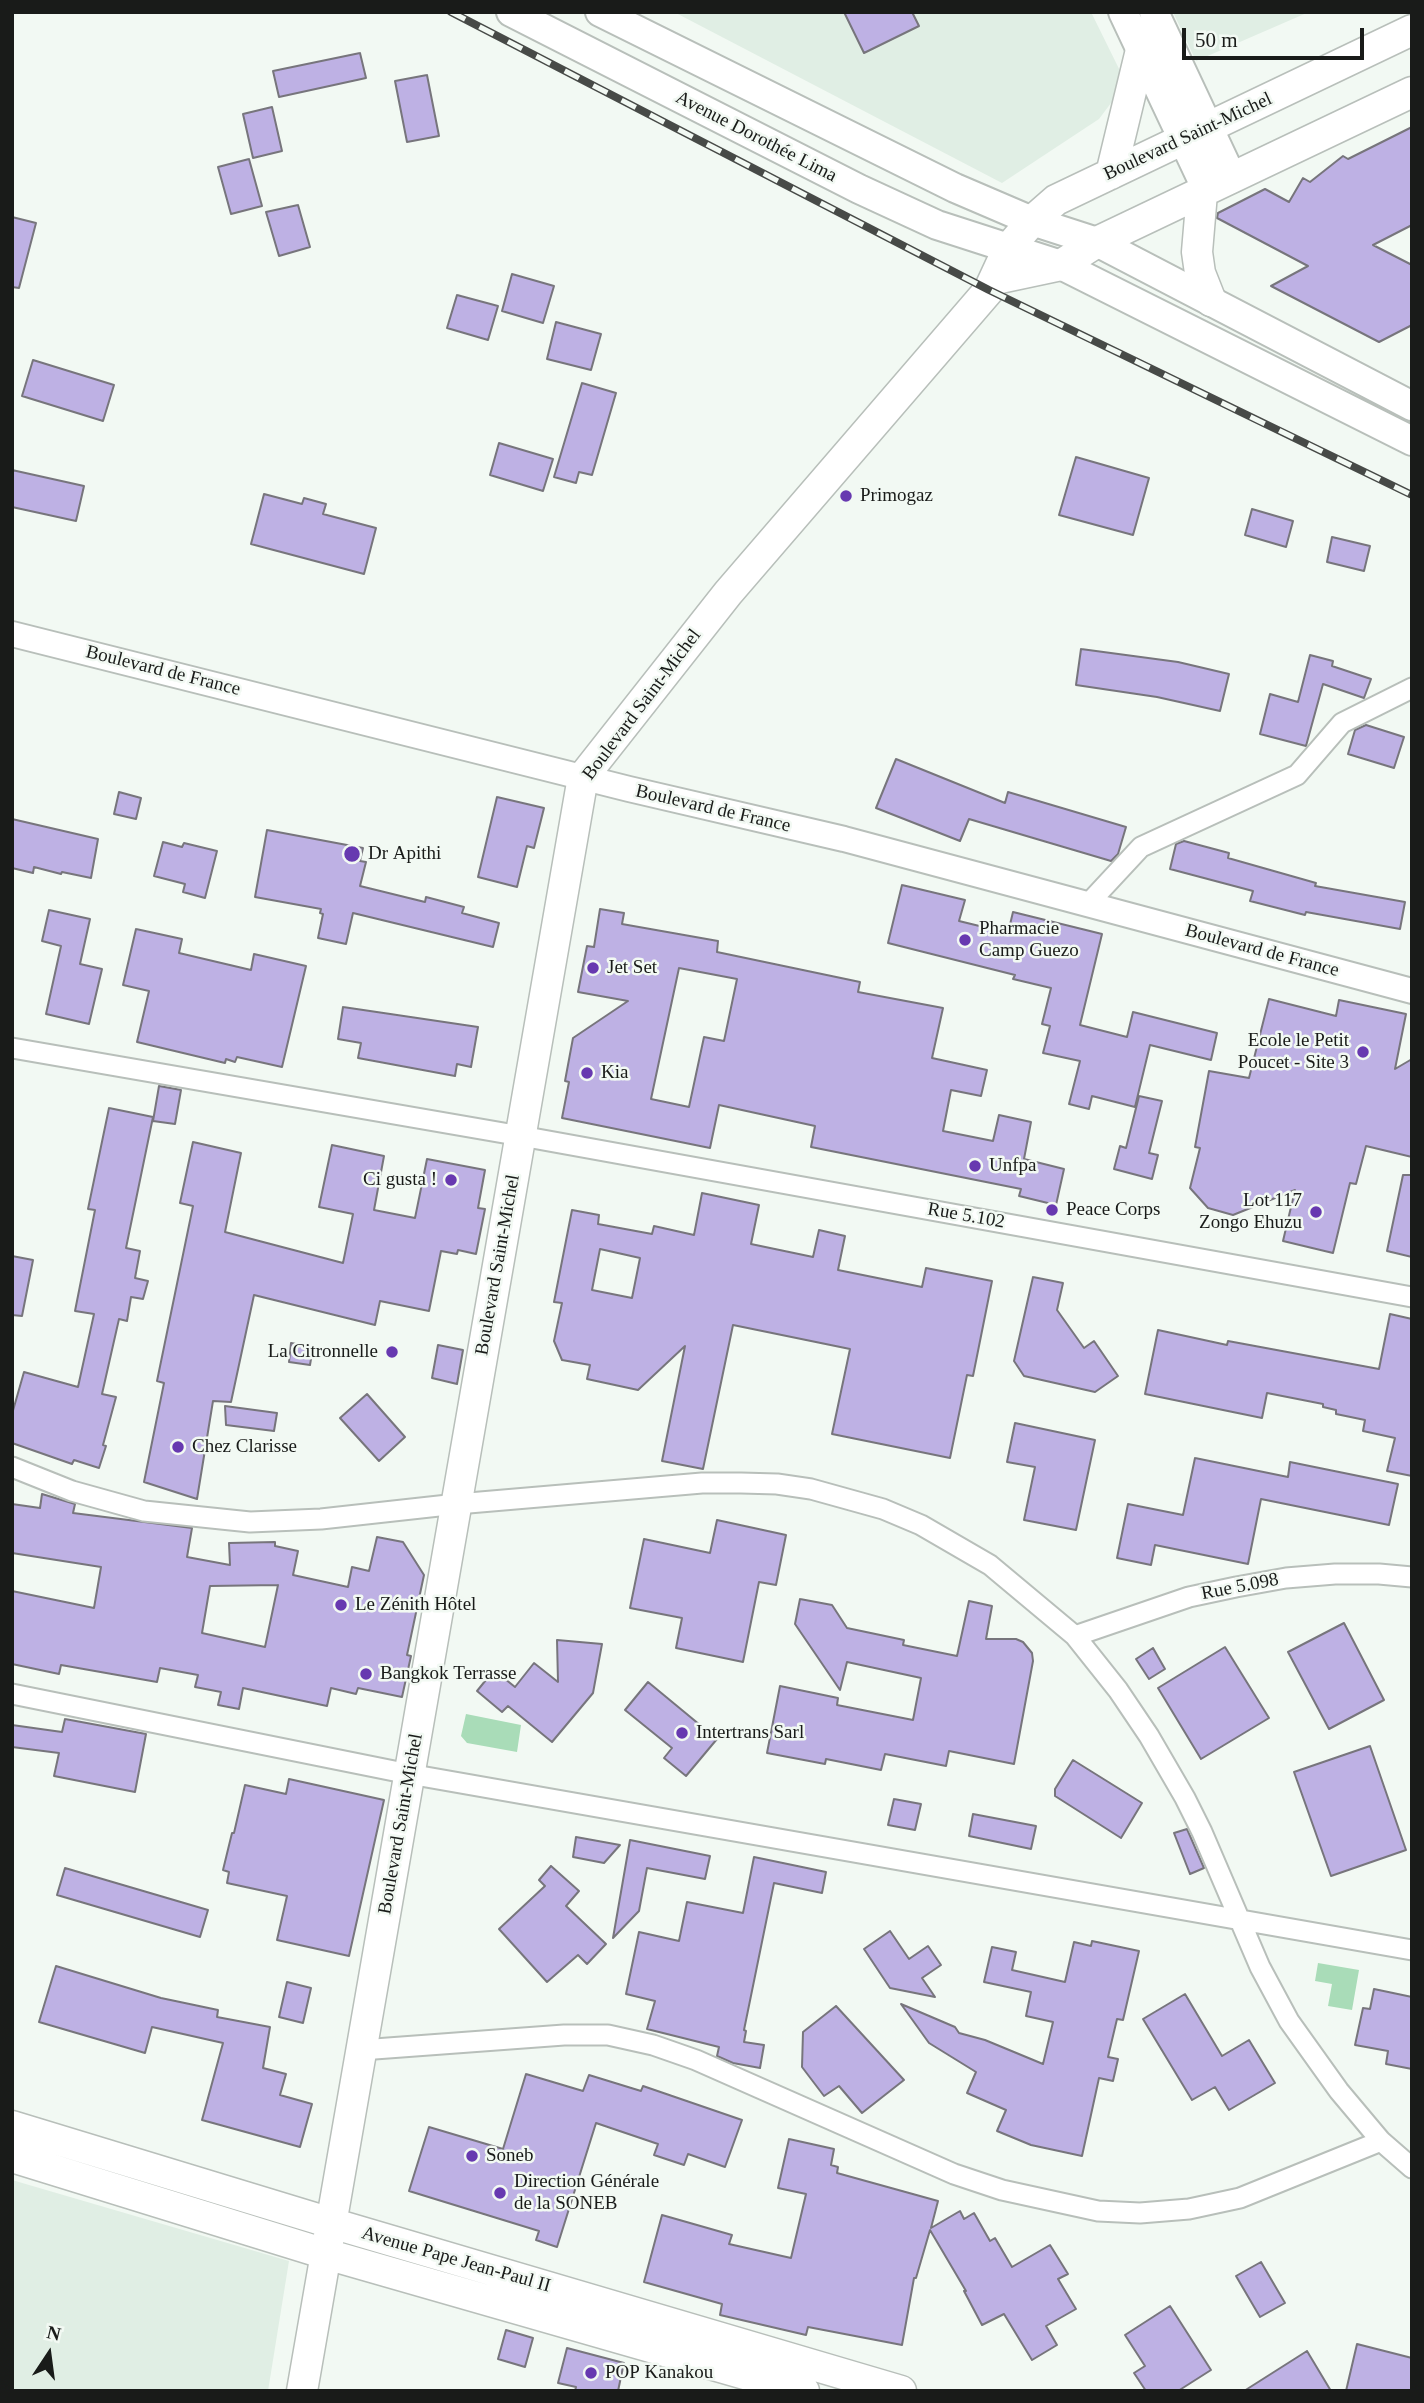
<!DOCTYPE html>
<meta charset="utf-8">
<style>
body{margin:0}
#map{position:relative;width:1424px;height:2403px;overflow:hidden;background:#f2f9f3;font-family:"Times New Roman",serif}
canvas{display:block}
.frame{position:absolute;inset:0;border:14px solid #191b19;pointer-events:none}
.north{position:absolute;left:14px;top:2319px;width:70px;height:70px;-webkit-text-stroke:5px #f2f9f3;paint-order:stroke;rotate:13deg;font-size:19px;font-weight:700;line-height:28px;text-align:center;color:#191b19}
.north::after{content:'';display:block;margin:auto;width:24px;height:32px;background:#191b19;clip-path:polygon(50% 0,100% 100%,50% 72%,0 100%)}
.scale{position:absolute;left:1182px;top:28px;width:182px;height:32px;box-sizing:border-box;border:4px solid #191b19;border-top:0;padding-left:9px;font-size:21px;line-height:24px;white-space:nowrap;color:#191b19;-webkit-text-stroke:5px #f2f9f3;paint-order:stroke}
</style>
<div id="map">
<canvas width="1424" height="2403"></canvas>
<div class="frame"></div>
<div class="north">N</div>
<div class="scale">50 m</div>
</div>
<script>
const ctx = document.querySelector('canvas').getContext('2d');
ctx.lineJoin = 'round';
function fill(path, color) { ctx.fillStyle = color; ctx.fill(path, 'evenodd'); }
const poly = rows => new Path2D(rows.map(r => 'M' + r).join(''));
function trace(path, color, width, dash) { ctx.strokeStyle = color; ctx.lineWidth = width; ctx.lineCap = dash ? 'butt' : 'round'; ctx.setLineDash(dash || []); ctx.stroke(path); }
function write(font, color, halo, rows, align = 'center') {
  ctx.font = font + ' "Times New Roman",serif'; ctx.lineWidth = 5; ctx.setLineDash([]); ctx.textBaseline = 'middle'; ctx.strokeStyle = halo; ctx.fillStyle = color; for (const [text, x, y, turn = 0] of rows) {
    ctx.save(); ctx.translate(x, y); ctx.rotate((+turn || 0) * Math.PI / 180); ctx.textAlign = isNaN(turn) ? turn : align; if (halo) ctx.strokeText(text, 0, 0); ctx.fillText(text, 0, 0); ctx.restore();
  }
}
const built = poly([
 [674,12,1091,12,1126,83,1099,119,1002,183],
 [1173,12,1309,12,1196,61],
 [12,2180,289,2261,268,2391,12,2391]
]);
const water = poly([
 [466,1714,521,1725,517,1752,467,1743,461,1736],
 [1318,1963,1359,1970,1352,2010,1328,2006,1332,1984,1315,1981]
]);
const building = poly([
 [844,12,912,12,919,26,864,53,844,12],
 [360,53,366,78,279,97,273,71,360,53],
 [427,75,439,136,407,142,395,81,427,75],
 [272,107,282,151,253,158,243,114,272,107],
 [1412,127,1412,225,1373,245,1412,265,1412,325,1379,342,1271,286,1308,266,1217,218,1218,213,1265,189,1289,202,1303,178,1310,182,1343,156,1348,159,1412,127],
 [249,159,262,206,231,214,218,167,249,159],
 [298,205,310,247,279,256,266,212,298,205],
 [12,217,36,223,19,288,12,287,12,217],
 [512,274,554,286,543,323,502,311,512,274],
 [457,295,498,306,488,340,447,328,457,295],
 [556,322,601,334,591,370,547,359,556,322],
 [33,360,114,385,103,421,22,396,33,360],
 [582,383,616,393,592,475,579,472,576,483,554,477,582,383],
 [499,443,553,459,543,491,490,475,499,443],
 [1076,457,1149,478,1133,535,1059,515,1076,457],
 [12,470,84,486,76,521,12,507,12,470],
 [264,494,302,504,304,498,326,504,323,514,376,528,364,574,251,544,264,494],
 [1252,509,1293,521,1286,547,1245,535,1252,509],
 [1332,537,1370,546,1364,571,1327,562,1332,537],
 [1081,649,1178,662,1229,674,1220,711,1157,697,1076,685,1081,649],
 [1310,655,1333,661,1332,666,1371,679,1364,698,1323,684,1306,746,1260,734,1270,694,1298,702,1310,655],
 [1366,725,1404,737,1394,768,1348,754,1355,730,1366,725],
 [896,759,1005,803,1008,792,1126,827,1118,854,1111,861,969,819,960,841,876,808,896,759],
 [119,792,141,798,136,819,114,814,119,792],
 [497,797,544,808,534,848,527,846,517,887,478,877,497,797],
 [12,819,98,839,91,878,62,872,61,874,34,867,33,873,12,868,12,819],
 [267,830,363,848,360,861,366,862,360,886,425,902,426,897,464,907,462,913,499,923,493,947,353,913,346,944,318,938,323,914,320,913,321,909,255,897,267,830],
 [1184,841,1229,853,1228,858,1316,883,1315,886,1405,902,1400,929,1306,912,1305,915,1250,901,1253,891,1170,869,1176,844,1184,841],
 [163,842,182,847,184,843,217,851,205,898,183,892,185,884,154,876,163,842],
 [902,885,965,900,959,921,1008,933,1013,912,1102,934,1080,1025,1127,1037,1133,1012,1217,1033,1211,1060,1150,1045,1135,1107,1092,1096,1089,1109,1069,1104,1080,1061,1043,1053,1050,1026,1042,1024,1051,988,1013,979,1015,975,888,943,902,885],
 [600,909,624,913,622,924,718,941,717,952,860,982,858,992,943,1008,932,1058,987,1070,981,1096,951,1090,943,1131,993,1141,999,1115,1031,1122,1024,1159,1064,1169,1056,1205,1019,1196,1021,1189,811,1147,815,1126,719,1105,710,1148,562,1118,569,1082,565,1081,573,1038,628,1001,578,992,587,946,594,947,600,909],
 [679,968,737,979,724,1041,704,1037,689,1107,651,1099,679,968],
 [49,910,90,919,80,964,102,969,89,1024,46,1014,61,946,42,941,49,910],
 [136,929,182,939,179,953,251,970,254,954,306,966,282,1067,237,1057,235,1062,226,1059,225,1063,137,1042,149,991,123,985,136,929],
 [1269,999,1336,1016,1339,1000,1406,1014,1395,1069,1412,1059,1412,1157,1366,1146,1356,1184,1350,1183,1333,1253,1283,1241,1295,1190,1233,1215,1208,1208,1190,1188,1200,1148,1195,1147,1209,1071,1249,1078,1269,999],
 [343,1007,478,1027,471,1067,457,1064,455,1076,358,1058,361,1043,338,1039,343,1007],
 [159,1086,181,1090,175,1124,153,1121,159,1086],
 [1139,1096,1162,1101,1149,1153,1158,1155,1152,1179,1114,1169,1120,1146,1126,1148,1139,1096],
 [109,1108,153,1117,126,1248,140,1251,135,1278,148,1281,143,1299,131,1297,127,1321,119,1319,102,1394,116,1397,103,1445,106,1446,99,1468,74,1460,72,1464,12,1443,12,1414,24,1372,78,1387,94,1314,75,1311,95,1210,88,1209,109,1108],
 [193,1142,241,1153,225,1232,343,1263,353,1214,319,1207,332,1145,384,1156,374,1210,415,1218,427,1159,485,1170,478,1208,485,1209,476,1254,458,1250,457,1254,441,1251,429,1311,380,1301,375,1325,254,1295,231,1402,213,1401,197,1499,144,1482,164,1383,157,1381,193,1206,180,1203,193,1142],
 [1403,1175,1412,1175,1412,1257,1387,1251,1403,1175],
 [702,1193,759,1205,751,1244,813,1257,819,1230,845,1236,838,1270,922,1287,926,1268,992,1281,973,1376,967,1375,950,1458,832,1434,850,1349,733,1325,703,1469,662,1461,685,1346,638,1390,587,1379,590,1365,562,1360,554,1341,562,1303,554,1302,572,1210,599,1215,598,1224,652,1234,654,1226,694,1235,702,1193],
 [600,1249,640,1258,632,1298,592,1290,600,1249],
 [12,1256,33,1260,22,1316,12,1315,12,1256],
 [1033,1277,1063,1283,1057,1310,1084,1348,1094,1341,1118,1376,1095,1392,1024,1376,1014,1361,1033,1277],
 [1390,1314,1412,1319,1412,1476,1387,1471,1395,1438,1363,1431,1365,1420,1336,1414,1336,1410,1323,1407,1323,1404,1267,1393,1262,1418,1145,1394,1158,1330,1227,1345,1228,1341,1379,1369,1390,1314],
 [291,1343,313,1347,310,1365,289,1362,291,1343],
 [438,1345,463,1350,457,1384,432,1378,438,1345],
 [367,1394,405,1437,379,1461,340,1418,367,1394],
 [225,1406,277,1413,274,1431,226,1425,225,1406],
 [1015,1423,1095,1440,1076,1530,1024,1520,1035,1467,1007,1462,1015,1423],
 [1195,1458,1288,1477,1290,1462,1398,1484,1389,1525,1261,1499,1248,1564,1155,1545,1151,1565,1117,1558,1128,1504,1183,1515,1195,1458],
 [42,1494,75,1504,73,1513,192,1528,187,1557,230,1565,229,1543,275,1542,275,1546,298,1551,293,1575,348,1587,352,1567,369,1571,377,1537,403,1542,424,1575,407,1655,411,1656,402,1697,358,1688,356,1694,331,1688,327,1706,243,1688,239,1709,218,1705,221,1692,195,1687,198,1675,160,1668,157,1682,61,1665,59,1674,12,1664,12,1591,94,1608,101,1567,12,1553,12,1504,40,1508,42,1494],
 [278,1585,265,1647,202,1633,210,1586,278,1585],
 [717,1520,786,1535,776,1585,759,1582,743,1662,676,1648,682,1618,630,1608,644,1539,710,1553,717,1520],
 [800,1599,832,1605,847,1628,904,1640,903,1645,957,1656,969,1601,992,1606,986,1639,1016,1639,1023,1642,1032,1653,1033,1661,1014,1764,949,1751,946,1766,885,1754,881,1770,826,1759,825,1764,767,1753,780,1686,838,1698,837,1705,913,1720,921,1678,847,1662,840,1690,795,1624,800,1599],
 [1344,1623,1384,1700,1329,1729,1288,1652,1344,1623],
 [557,1640,602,1644,593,1693,552,1742,508,1706,502,1712,477,1691,494,1670,515,1687,534,1663,558,1682,557,1640],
 [1225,1647,1269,1718,1201,1759,1158,1688,1225,1647],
 [1153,1648,1165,1669,1149,1679,1136,1659,1153,1648],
 [648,1682,717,1739,686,1776,664,1758,672,1748,625,1710,648,1682],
 [65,1719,146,1734,135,1792,54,1776,59,1753,12,1747,12,1725,62,1732,65,1719],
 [1370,1746,1406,1850,1331,1876,1294,1772,1370,1746],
 [1073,1760,1142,1803,1121,1838,1055,1796,1055,1789,1073,1760],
 [289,1779,384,1800,349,1956,277,1940,287,1896,227,1883,229,1872,223,1870,232,1833,234,1833,245,1785,286,1794,289,1779],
 [894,1799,921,1804,915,1830,888,1825,894,1799],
 [973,1814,1036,1826,1031,1849,969,1836,973,1814],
 [1187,1829,1204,1868,1190,1874,1174,1833,1187,1829],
 [576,1837,620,1845,604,1863,573,1857,576,1837],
 [630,1840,710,1856,705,1879,647,1868,639,1911,613,1938,630,1840],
 [754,1857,826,1872,822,1893,774,1883,744,2030,746,2031,744,2042,764,2045,760,2068,733,2063,717,2056,719,2047,647,2029,655,2001,626,1994,639,1932,679,1941,687,1902,743,1913,754,1857],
 [551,1866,579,1891,566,1906,606,1944,587,1964,578,1955,547,1982,499,1929,545,1886,539,1880,551,1866],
 [65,1868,208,1910,200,1937,57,1895,65,1868],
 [890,1931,909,1959,928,1946,941,1965,922,1978,935,1997,890,1988,864,1949,890,1931],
 [1092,1941,1139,1951,1123,2020,1117,2019,1108,2057,1118,2059,1113,2081,1099,2078,1082,2156,1031,2145,997,2131,1006,2110,967,2093,976,2072,929,2043,901,2004,955,2027,959,2033,985,2040,1043,2064,1053,2022,1026,2016,1031,1992,984,1982,992,1947,1016,1952,1012,1970,1065,1982,1074,1942,1091,1946,1092,1941],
 [56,1966,161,1998,218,2010,217,2017,270,2027,263,2068,286,2074,280,2095,312,2104,300,2147,202,2120,223,2043,152,2027,145,2053,39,2022,56,1966],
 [287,1982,311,1988,303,2023,279,2017,287,1982],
 [1374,1989,1412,1997,1412,2069,1386,2064,1388,2051,1355,2045,1363,2008,1370,2009,1374,1989],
 [1185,1994,1222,2056,1249,2040,1275,2083,1229,2110,1215,2087,1192,2100,1143,2019,1185,1994],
 [836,2006,904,2080,862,2113,839,2086,824,2096,802,2067,803,2032,836,2006],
 [526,2074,583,2091,589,2075,641,2091,643,2086,742,2120,725,2167,688,2154,684,2165,654,2155,658,2144,596,2123,557,2247,536,2240,539,2231,409,2191,429,2127,503,2149,526,2074],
 [789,2139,834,2149,831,2165,838,2167,837,2173,938,2201,931,2228,960,2211,964,2219,974,2213,990,2241,995,2238,1012,2267,1050,2245,1068,2274,1058,2279,1076,2309,1046,2326,1057,2345,1032,2360,1004,2314,982,2325,964,2291,966,2291,930,2230,916,2278,914,2278,902,2345,808,2327,806,2335,720,2315,722,2304,644,2282,662,2215,732,2235,729,2244,791,2258,806,2194,778,2188,789,2139],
 [1261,2262,1285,2303,1260,2317,1236,2276,1261,2262],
 [1170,2306,1211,2370,1178,2391,1146,2391,1134,2373,1145,2366,1125,2335,1170,2306],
 [506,2330,533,2338,525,2367,498,2359,506,2330],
 [1357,2344,1412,2358,1412,2391,1346,2391,1357,2344],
 [567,2348,624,2363,618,2391,575,2391,576,2387,558,2383,567,2348],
 [1307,2351,1331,2391,1244,2391,1307,2351]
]);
const minor = poly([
 [1088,904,1141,847,1297,775,1342,723,1412,688],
 [12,1048,521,1136,1412,1297],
 [12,1467,72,1491,144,1511,250,1522,321,1519,457,1504,702,1483,741,1483,777,1484,811,1489,883,1509,921,1525,990,1565,1075,1636,1118,1690,1149,1736,1185,1798,1202,1832,1260,1967,1289,2021,1339,2091,1381,2141,1412,2168],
 [1075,1636,1189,1597,1236,1587,1286,1578,1335,1574,1379,1574,1412,1577],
 [12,1694,409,1774,1412,1950],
 [361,2050,564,2035,608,2035,653,2045,696,2060,954,2174,1002,2190,1098,2211,1140,2213,1189,2209,1240,2198,1381,2141]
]);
const tertiary = poly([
 [12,634,629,789,844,839,1412,991]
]);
const secondary = poly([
 [511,12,859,189,937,225,1061,265,1412,441],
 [600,12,955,188,1032,221,1097,242,1412,406],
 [1123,12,1207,190],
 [1154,12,1232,178]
]);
const primary = poly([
 [1111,174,1141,50],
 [1202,193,1197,252,1200,273,1211,301],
 [995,279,1061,265,1097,242,1412,92],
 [12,2126,331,2223,901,2391],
 [12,2157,326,2254,804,2391],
 [302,2391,583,777,728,593,989,290,1008,249,1032,221,1056,200,1412,30]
]);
const rail = poly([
 [451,12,989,290,1412,495]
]);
const markers = [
 [846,496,7,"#6739b0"],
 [352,854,9,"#6739b0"],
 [965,940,7,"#6739b0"],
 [593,968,7,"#6739b0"],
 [1363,1052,7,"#6739b0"],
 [587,1073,7,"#6739b0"],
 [975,1166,7,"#6739b0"],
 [451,1180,7,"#6739b0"],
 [1052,1210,7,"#6739b0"],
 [1316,1212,7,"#6739b0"],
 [392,1352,7,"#6739b0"],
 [178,1447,7,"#6739b0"],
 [341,1605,7,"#6739b0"],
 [366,1674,7,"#6739b0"],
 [682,1733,7,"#6739b0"],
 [472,2156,7,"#6739b0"],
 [500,2193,7,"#6739b0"],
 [591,2373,7,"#6739b0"]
];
const streetNames = [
 ["Avenue Dorothée Lima",756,137,27],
 ["Boulevard Saint-Michel",1188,137,-25],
 ["Boulevard de France",163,671,14],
 ["Boulevard Saint-Michel",642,705,-53],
 ["Boulevard de France",713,809,13],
 ["Boulevard de France",1262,951,15],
 ["Rue 5.102",966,1216,10],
 ["Boulevard Saint-Michel",498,1265,-80],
 ["Rue 5.098",1240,1587,-11],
 ["Boulevard Saint-Michel",401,1824,-80],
 ["Avenue Pape Jean-Paul II",456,2260,16]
];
const poiNames = [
 ["Primogaz",860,496],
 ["Dr Apithi",368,854],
 ["Pharmacie",979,929],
 ["Camp Guezo",979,951],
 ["Jet Set",607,968],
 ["Ecole le Petit",1349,1041,"right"],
 ["Poucet - Site 3",1349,1063,"right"],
 ["Kia",601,1073],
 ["Unfpa",989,1166],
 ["Ci gusta !",437,1180,"right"],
 ["Lot 117",1302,1201,"right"],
 ["Zongo Ehuzu",1302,1223,"right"],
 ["Peace Corps",1066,1210],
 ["La Citronnelle",378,1352,"right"],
 ["Chez Clarisse",192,1447],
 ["Le Zénith Hôtel",355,1605],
 ["Bangkok Terrasse",380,1674],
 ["Intertrans Sarl",696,1733],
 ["Soneb",486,2156],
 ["Direction Générale",514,2182],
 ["de la SONEB",514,2204],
 ["POP Kanakou",605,2373]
];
fill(built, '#e0eee4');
fill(water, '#a9dcb8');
fill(building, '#beb1e4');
trace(building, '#77757c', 2);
trace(minor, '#b8bfba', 23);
trace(tertiary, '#b8bfba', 28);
trace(secondary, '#b8bfba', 32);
trace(primary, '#b8bfba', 33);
trace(minor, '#fff', 19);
trace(tertiary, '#fff', 24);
trace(secondary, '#fff', 28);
trace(primary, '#fff', 30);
trace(rail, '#474a47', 8);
trace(rail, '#f2f9f3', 5, [16]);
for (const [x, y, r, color] of markers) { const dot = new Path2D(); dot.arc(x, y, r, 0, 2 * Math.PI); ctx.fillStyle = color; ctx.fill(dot); trace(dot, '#f2f9f3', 2.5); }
write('19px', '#191b19', '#f2f9f3', streetNames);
write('19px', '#191b19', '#f2f9f3', poiNames, 'left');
</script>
